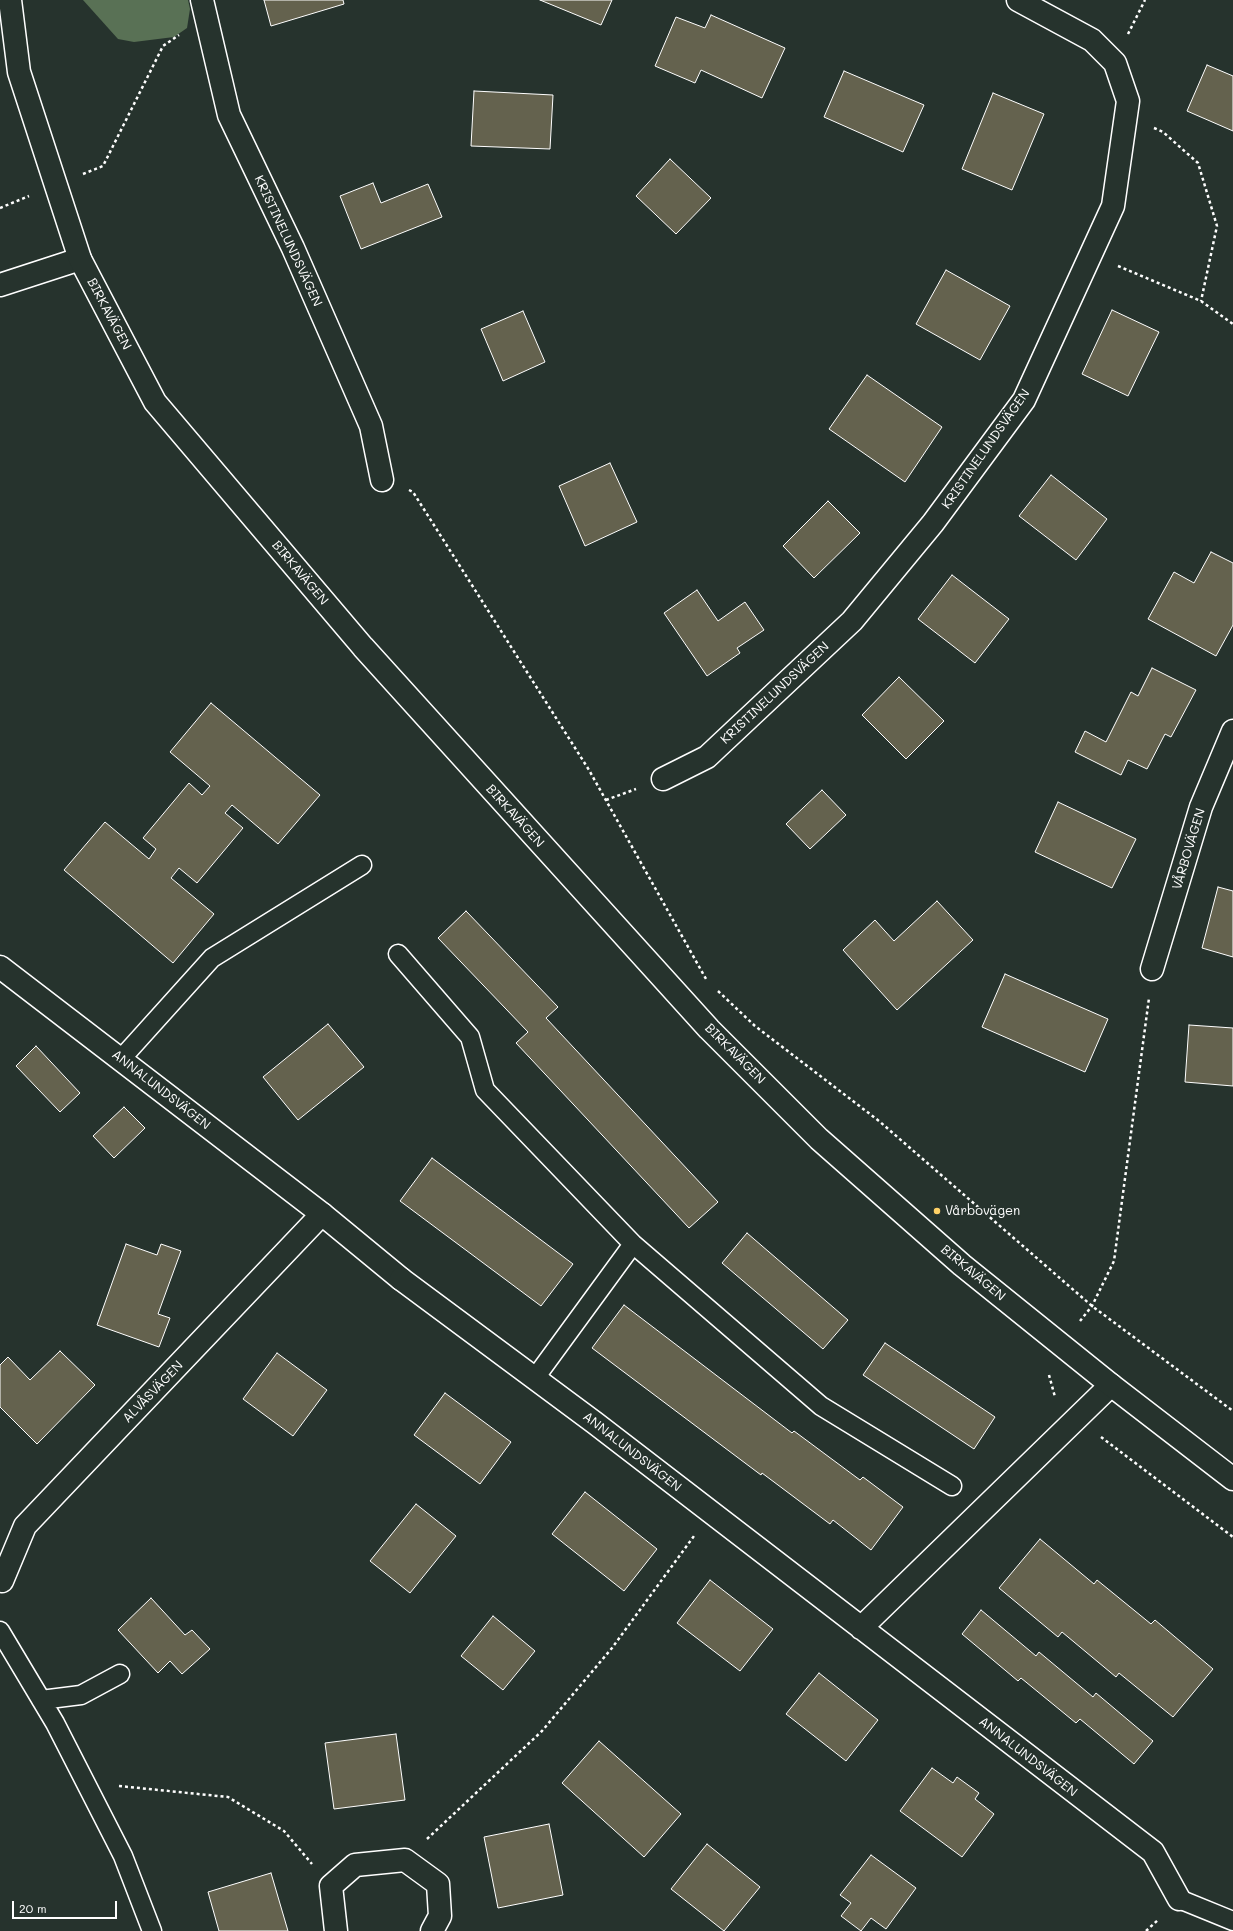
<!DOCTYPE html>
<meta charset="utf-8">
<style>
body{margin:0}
#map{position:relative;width:1233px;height:1931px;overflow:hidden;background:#26332d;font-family:Mali,sans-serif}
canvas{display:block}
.scale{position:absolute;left:12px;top:1901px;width:105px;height:18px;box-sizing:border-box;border:2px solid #fff;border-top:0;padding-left:5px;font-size:12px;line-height:14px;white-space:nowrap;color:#fff;-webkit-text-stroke:3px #26332d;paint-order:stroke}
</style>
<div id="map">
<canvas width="1233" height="1931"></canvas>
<div class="scale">20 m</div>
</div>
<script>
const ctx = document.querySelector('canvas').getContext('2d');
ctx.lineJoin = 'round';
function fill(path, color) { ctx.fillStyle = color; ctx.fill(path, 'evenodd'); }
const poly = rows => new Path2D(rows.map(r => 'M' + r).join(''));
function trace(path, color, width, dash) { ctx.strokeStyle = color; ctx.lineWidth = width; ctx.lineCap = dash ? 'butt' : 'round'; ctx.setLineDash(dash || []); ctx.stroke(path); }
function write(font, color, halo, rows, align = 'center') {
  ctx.font = font + ' Mali,sans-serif'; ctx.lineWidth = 3; ctx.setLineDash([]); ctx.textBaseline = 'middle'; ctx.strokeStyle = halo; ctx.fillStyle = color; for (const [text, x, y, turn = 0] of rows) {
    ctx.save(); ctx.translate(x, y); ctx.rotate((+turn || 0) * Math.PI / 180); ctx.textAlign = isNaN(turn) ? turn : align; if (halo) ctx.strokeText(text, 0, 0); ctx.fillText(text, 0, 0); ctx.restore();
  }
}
const green = poly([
 [83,0,188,0,190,9,187,28,174,37,134,42,118,39]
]);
const building = poly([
 [264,0,343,0,344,4,271,26,264,0],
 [540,0,612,0,601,25,540,0],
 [711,15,785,48,762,98,701,70,695,83,655,66,676,17,705,28,711,15],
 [1207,65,1233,76,1233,131,1187,111,1207,65],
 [844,71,924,105,903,152,824,117,844,71],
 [474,91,553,95,550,149,471,146,474,91],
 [993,93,1044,114,1012,190,962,169,993,93],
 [670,159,711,198,676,234,636,196,670,159],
 [373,183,381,203,428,184,442,217,361,249,340,196,373,183],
 [946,270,1010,306,980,360,916,324,946,270],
 [1112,310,1159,332,1128,396,1082,374,1112,310],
 [523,311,545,362,503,381,481,329,523,311],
 [867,375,942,427,905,482,829,429,867,375],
 [610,463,637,522,585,546,559,486,610,463],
 [1051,475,1107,519,1076,560,1019,516,1051,475],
 [828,501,860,533,814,578,783,546,828,501],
 [1211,552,1233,563,1233,625,1216,656,1148,619,1174,572,1194,583,1211,552],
 [952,575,1009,619,975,663,918,619,952,575],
 [697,590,718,621,745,602,764,630,737,648,740,653,707,676,664,613,697,590],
 [1152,668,1196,690,1171,737,1165,734,1147,769,1128,760,1121,775,1075,752,1085,731,1106,742,1131,692,1138,696,1152,668],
 [899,677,944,721,906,759,862,715,899,677],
 [211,703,320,795,278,844,232,805,225,813,243,828,197,883,179,868,171,878,214,914,173,963,64,870,105,822,149,859,156,849,143,838,189,783,202,795,210,786,170,752,211,703],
 [822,790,846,815,810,849,786,824,822,790],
 [1058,802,1136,839,1112,888,1035,852,1058,802],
 [1218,887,1233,891,1233,957,1202,948,1218,887],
 [937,901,973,940,897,1010,843,950,875,920,894,941,937,901],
 [466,911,558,1007,546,1018,718,1202,689,1228,516,1043,528,1032,438,938,466,911],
 [1005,974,1108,1019,1085,1072,982,1027,1005,974],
 [328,1024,364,1067,298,1120,263,1077,328,1024],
 [1189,1025,1233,1028,1233,1086,1185,1082,1189,1025],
 [36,1046,80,1093,60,1112,16,1066,36,1046],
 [124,1107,145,1128,114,1158,93,1136,124,1107],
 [432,1158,573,1264,541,1306,400,1201,432,1158],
 [747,1233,848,1320,823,1349,722,1263,747,1233],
 [126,1244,157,1255,161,1244,181,1251,158,1314,170,1318,159,1347,97,1325,126,1244],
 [624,1305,792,1433,794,1431,860,1480,863,1477,903,1507,871,1550,833,1520,830,1524,762,1473,761,1475,592,1348,624,1305],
 [885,1343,995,1417,974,1449,863,1375,885,1343],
 [60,1351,95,1385,37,1444,0,1407,0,1365,8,1357,30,1380,60,1351],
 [277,1353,327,1390,293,1436,243,1399,277,1353],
 [445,1393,511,1442,480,1484,414,1435,445,1393],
 [585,1492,657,1549,624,1591,552,1534,585,1492],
 [416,1504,456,1536,410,1593,370,1561,416,1504],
 [1040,1539,1094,1584,1097,1580,1151,1624,1155,1620,1213,1669,1173,1717,1119,1673,1116,1677,1062,1632,1058,1637,999,1588,1040,1539],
 [710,1580,773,1629,740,1671,677,1623,710,1580],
 [151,1598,185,1635,192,1630,210,1649,182,1674,170,1661,158,1673,118,1630,151,1598],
 [981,1610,1036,1656,1039,1652,1093,1697,1096,1693,1153,1741,1134,1764,1080,1719,1076,1723,1021,1678,1018,1681,962,1634,981,1610],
 [493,1616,535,1651,503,1690,461,1656,493,1616],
 [819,1673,878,1720,846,1761,786,1714,819,1673],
 [396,1734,405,1800,334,1809,325,1743,396,1734],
 [599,1741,681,1814,644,1857,562,1783,599,1741],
 [932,1768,953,1783,957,1777,979,1793,975,1799,994,1814,962,1857,900,1811,932,1768],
 [549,1824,563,1895,498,1908,484,1837,549,1824],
 [707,1844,760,1887,724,1931,671,1889,707,1844],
 [871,1855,916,1888,886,1929,871,1918,861,1931,841,1916,851,1903,840,1895,871,1855],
 [271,1873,288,1931,219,1931,208,1892,271,1873]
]);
const path = poly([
 [1128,34,1145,0],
 [1154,128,1163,132,1198,163,1217,226,1201,301],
 [83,174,103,166,163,46,179,35],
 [0,208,29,196],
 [1118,266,1201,301,1233,324],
 [409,490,413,492,589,770,706,979],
 [606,800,636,789],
 [718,991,755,1026,879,1121,1092,1306,1233,1411],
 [1080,1321,1092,1306,1114,1261,1149,998],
 [1049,1375,1055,1397],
 [1101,1437,1233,1537],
 [119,1786,228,1797,284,1831,312,1864],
 [427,1839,542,1731,612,1648,694,1536],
 [1146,1931,1159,1919]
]);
const service = poly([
 [398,954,470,1037,485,1090,633,1244,821,1406,952,1486],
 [121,1059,212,958,362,865],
 [535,1378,633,1244],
 [0,1631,55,1723,123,1856,152,1931],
 [41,1700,81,1695,120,1674],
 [1179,1899,1233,1921]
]);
const pedestrian = poly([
 [322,1214,401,1279]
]);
const minor = poly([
 [202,0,229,115,293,248,371,426,382,480],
 [0,285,80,259],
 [663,779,707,757,852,621,933,523,1024,400,1113,206,1128,101,1115,63,1092,40,1018,0],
 [0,967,322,1214,25,1526,2,1581],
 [1152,969,1201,807,1233,731],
 [401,1279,595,1423,1153,1852,1179,1899],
 [861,1628,1111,1385],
 [336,1931,331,1886,355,1865,405,1860,438,1884,440,1916,432,1931]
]);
const tertiary = poly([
 [10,0,19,72,80,259,155,402,363,647,709,1029,819,1139,962,1265,1111,1385,1233,1479]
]);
const markers = [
 [937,1211,4,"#ffd166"]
];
const streetNames = [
 ["KRISTINELUNDSVÄGEN",288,241,65],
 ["BIRKAVÄGEN",109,314,62],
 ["KRISTINELUNDSVÄGEN",986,449,-55],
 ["BIRKAVÄGEN",300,573,50],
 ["KRISTINELUNDSVÄGEN",775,693,-43],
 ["BIRKAVÄGEN",515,816,48],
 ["VÅRBOVÄGEN",1189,849,-73],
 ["BIRKAVÄGEN",735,1054,45],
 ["ANNALUNDSVÄGEN",161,1090,38],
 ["BIRKAVÄGEN",973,1273,40],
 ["ALVÅSVÄGEN",153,1392,-46],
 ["ANNALUNDSVÄGEN",632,1452,38],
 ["ANNALUNDSVÄGEN",1028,1757,38]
];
const poiNames = [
 ["Vårbovägen",945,1211]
];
fill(green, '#597155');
fill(building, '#64624e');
trace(building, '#fff', 1);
trace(service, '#fff', 21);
trace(pedestrian, '#fff', 25);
trace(minor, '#fff', 25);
trace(tertiary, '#fff', 25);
trace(path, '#fff', 2.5, [3, 3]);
trace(service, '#26332d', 18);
trace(pedestrian, '#26332d', 22);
trace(minor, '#26332d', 22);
trace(tertiary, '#26332d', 22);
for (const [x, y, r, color] of markers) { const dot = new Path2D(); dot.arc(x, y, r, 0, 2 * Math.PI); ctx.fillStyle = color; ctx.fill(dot); trace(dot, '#26332d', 1.5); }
write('13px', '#fff', '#26332d', streetNames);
write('13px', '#fff', '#26332d', poiNames, 'left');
</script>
